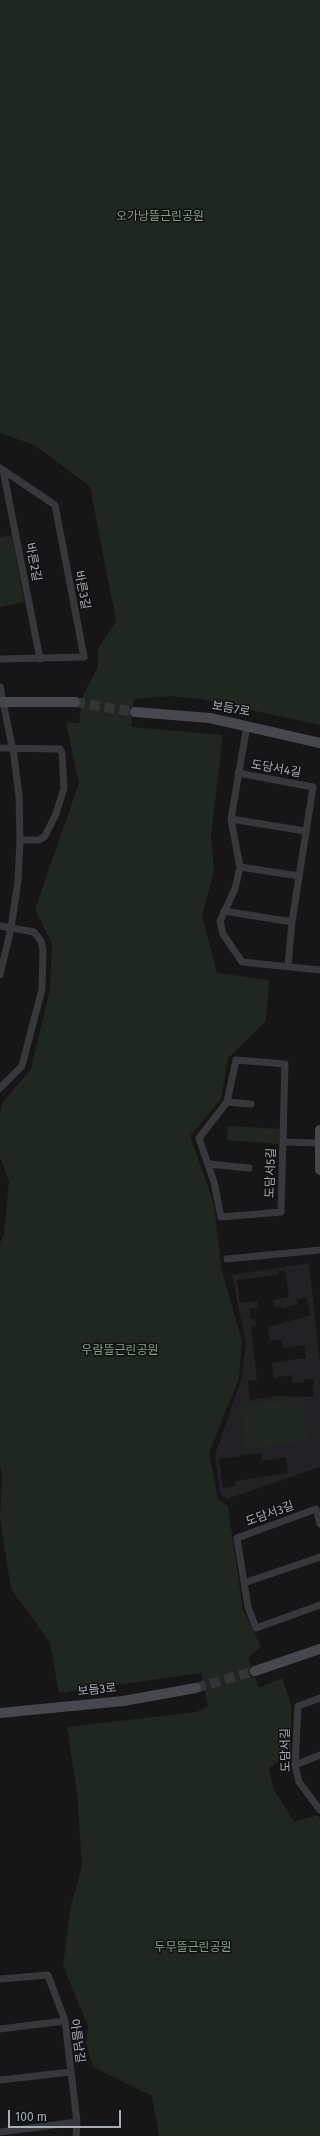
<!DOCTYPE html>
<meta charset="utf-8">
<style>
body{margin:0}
#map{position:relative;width:320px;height:2136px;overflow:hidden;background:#161617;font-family:"Fira Sans",sans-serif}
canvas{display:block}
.scale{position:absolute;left:8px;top:2110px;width:113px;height:18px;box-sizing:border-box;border:2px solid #a8aeb7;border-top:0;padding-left:5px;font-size:12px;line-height:14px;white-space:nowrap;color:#a8aeb7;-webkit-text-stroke:3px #111112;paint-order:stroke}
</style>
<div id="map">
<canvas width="320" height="2136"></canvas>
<div class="scale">100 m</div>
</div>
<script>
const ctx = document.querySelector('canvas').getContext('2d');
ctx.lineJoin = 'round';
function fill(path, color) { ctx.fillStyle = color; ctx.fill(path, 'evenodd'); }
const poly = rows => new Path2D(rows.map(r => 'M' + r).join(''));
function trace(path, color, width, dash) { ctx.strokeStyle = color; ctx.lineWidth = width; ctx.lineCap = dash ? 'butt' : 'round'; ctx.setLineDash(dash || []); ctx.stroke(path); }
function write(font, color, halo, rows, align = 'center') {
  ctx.font = font + ' "Fira Sans","Noto Sans KR",sans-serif'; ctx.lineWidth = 3; ctx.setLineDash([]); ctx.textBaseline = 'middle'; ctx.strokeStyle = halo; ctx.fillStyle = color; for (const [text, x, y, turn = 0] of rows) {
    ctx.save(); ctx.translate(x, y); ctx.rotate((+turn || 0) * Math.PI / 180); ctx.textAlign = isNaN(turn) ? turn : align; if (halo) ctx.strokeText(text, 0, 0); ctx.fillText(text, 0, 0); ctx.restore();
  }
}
const built = poly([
 [309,1263,320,1364,320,1467,227,1499,220,1493,215,1455,241,1380,246,1343,232,1275],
 [285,1270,289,1297,273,1300,274,1307,281,1306,281,1309,298,1304,297,1300,306,1297,311,1315,268,1327,270,1341,282,1339,283,1348,304,1345,306,1358,272,1363,274,1378,292,1375,292,1383,304,1383,304,1379,314,1379,313,1397,278,1396,250,1400,248,1381,257,1380,251,1326,256,1326,255,1319,251,1319,250,1309,258,1308,258,1301,240,1303,237,1280,278,1275,278,1271],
 [261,1453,262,1461,286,1457,288,1473,235,1481,235,1486,223,1488,219,1459]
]);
const green = poly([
 [0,0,320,0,320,725,201,699,170,696,134,699,131,727,223,735,211,835,214,871,202,915,217,973,269,980,266,1021,228,1058,221,1099,190,1136,214,1204,221,1267,242,1341,239,1378,209,1453,218,1499,228,1507,243,1610,261,1647,248,1658,259,1688,282,1678,291,1704,291,1751,269,1768,273,1788,294,1822,317,1815,320,1818,320,2136,159,2136,152,2096,93,2067,86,2043,88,2026,63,1966,71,1906,82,1866,77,1792,67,1727,197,1712,208,1706,201,1673,59,1693,50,1643,11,1589,0,1518,2,1476,0,1465,0,1243,4,1235,9,1181,0,1157,0,1113,3,1102,31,1069,50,989,52,944,35,909,79,783,66,722,79,723,83,696,98,667,98,649,116,621,90,486,34,445,0,433],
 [12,535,24,602,0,607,0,537],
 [228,1126,280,1129,279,1144,227,1140],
 [302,1399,307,1441,245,1448,240,1406]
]);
const secondaryTunnel = poly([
 [75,702,135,712],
 [196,1688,255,1671]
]);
const street = poly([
 [0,468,55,505,84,657,0,659],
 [3,470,40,659],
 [0,687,14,756,19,796,20,840,18,881,11,928,0,975],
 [247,725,231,819,240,867,235,889,220,921,223,934,242,962,320,970],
 [0,748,60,749,62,753,64,788,56,814,45,836,39,840,20,840],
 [238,773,313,787,292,922,288,966],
 [231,819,305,831],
 [240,867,299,876],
 [224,911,292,922],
 [0,926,34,932,41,941,43,950,42,989,22,1066,0,1088],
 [236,1060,285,1064,281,1212,221,1217,214,1182,199,1138,227,1102,236,1060],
 [227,1102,251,1104],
 [283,1142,320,1143],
 [208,1164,249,1168],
 [227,1259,320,1250],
 [320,1524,316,1509,237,1538,248,1607,256,1628,320,1605],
 [244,1583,320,1557],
 [320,1698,298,1706,295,1765,299,1782,320,1810],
 [295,1765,320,1755],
 [0,1979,48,1975,65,2021,77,2122,76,2136],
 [0,2029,65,2021],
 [0,2080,71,2072],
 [0,2132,77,2122]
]);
const secondary = poly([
 [0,702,75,702],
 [135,712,210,718,320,743],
 [320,1130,320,1170],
 [255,1671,320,1649],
 [0,1713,123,1701,196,1688]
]);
const parkNames = [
 ["오가낭뜰근린공원",160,217],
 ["우람뜰근린공원",120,1351],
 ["두무뜰근린공원",193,1948]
];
const streetNames = [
 ["바른2길",33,562,79],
 ["바른3길",82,590,79],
 ["보듬7로",231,709,10],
 ["도담서4길",276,769,10],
 ["도담서5길",271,1173,-88],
 ["도담서3길",270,1514,-20],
 ["보듬3로",97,1690,-6],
 ["도담서길",286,1750,-91],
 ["아름남길",77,2041,82]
];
fill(built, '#222224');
fill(green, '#202720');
trace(secondaryTunnel, '#333437', 10, [10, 5]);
trace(street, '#37383c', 7);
trace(secondary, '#45484c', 10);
write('12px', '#81a180', '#111112', parkNames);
write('12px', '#a8aeb7', '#111112', streetNames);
</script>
